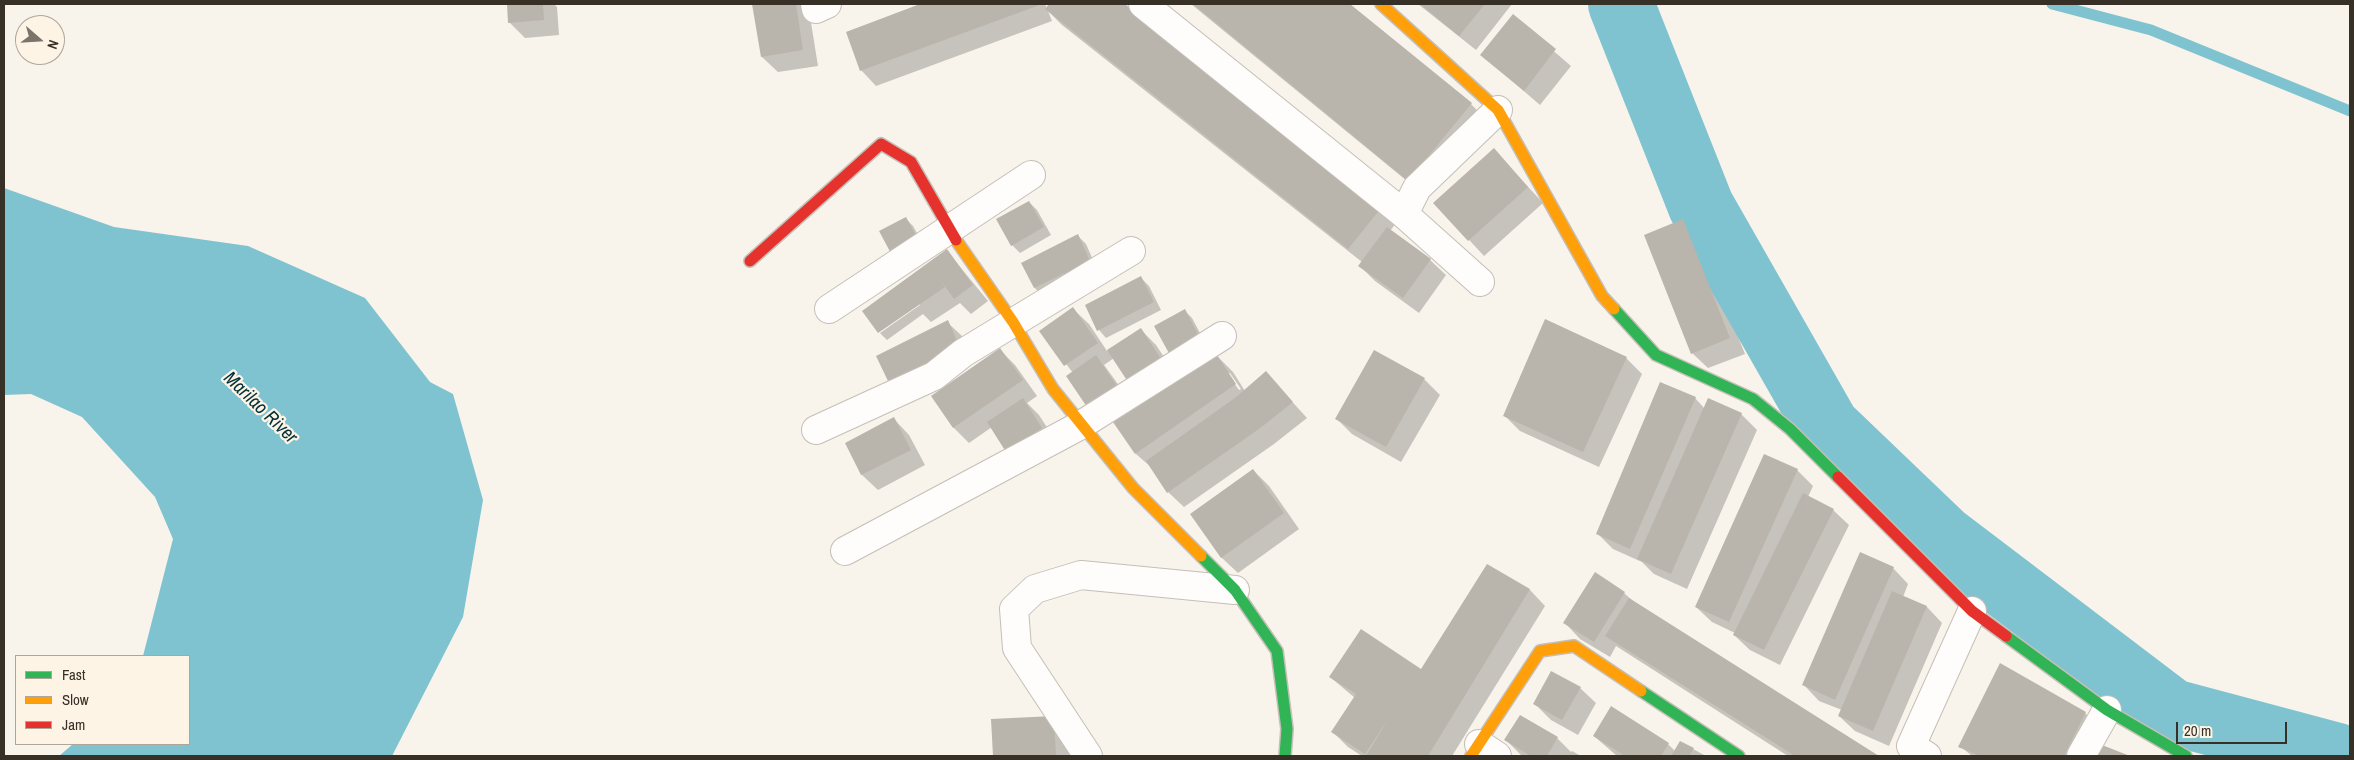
<!DOCTYPE html>
<style>
body{margin:0}
#map{position:relative;width:2354px;height:760px;overflow:hidden;background:#f8f3eb;font-family:"Archivo Narrow",sans-serif}
canvas{display:block}
.frame{position:absolute;inset:0;border:5px solid #363026;pointer-events:none}
.legend{position:absolute;left:15px;top:655px;width:175px;height:90px;box-sizing:border-box;background:#fef4e5;border:1px solid #aea699;margin:0;padding:6px 9px;list-style:none;font-size:15px;color:#363026}
.legend li{display:flex;align-items:center;gap:10px;height:25px}
.legend b{width:25px;border:1px solid #aea699}
.north{position:absolute;left:15px;top:15px;width:50px;height:50px;box-sizing:border-box;background:#fef4e5;border:1px solid #aea699;border-radius:50%;rotate:109deg;font-size:14px;font-weight:700;line-height:20px;text-align:center;color:#363026}
.north::after{content:'';display:block;margin:auto;width:18px;height:22px;background:#7a746b;clip-path:polygon(50% 0,100% 100%,50% 72%,0 100%)}
.scale{position:absolute;left:2176px;top:722px;width:111px;height:22px;box-sizing:border-box;border:2px solid #363026;border-top:0;padding-left:6px;font-size:15px;line-height:18px;white-space:nowrap;color:#363026;-webkit-text-stroke:4px #fef4e5;paint-order:stroke}
</style>
<div id="map">
<canvas width="2354" height="760"></canvas>
<div class="frame"></div>
<ul class="legend">
<li><b style="height:6px;background:#30b455"></b>Fast</li>
<li><b style="height:6px;background:#ff9f0a"></b>Slow</li>
<li><b style="height:6px;background:#e5322d"></b>Jam</li>
</ul>
<div class="north">N</div>
<div class="scale">20 m</div>
</div>
<script>
const ctx = document.querySelector('canvas').getContext('2d');
ctx.lineJoin = 'round';
function fill(path, color) { ctx.fillStyle = color; ctx.fill(path, 'evenodd'); }
const poly = rows => new Path2D(rows.map(r => 'M' + r).join(''));
function trace(path, color, width, dash) { ctx.strokeStyle = color; ctx.lineWidth = width; ctx.lineCap = dash ? 'butt' : 'round'; ctx.setLineDash(dash || []); ctx.stroke(path); }
function write(font, color, halo, rows, align = 'center') {
  ctx.font = font + ' "Archivo Narrow",sans-serif'; ctx.lineWidth = 4.5; ctx.setLineDash([]); ctx.textBaseline = 'middle'; ctx.strokeStyle = halo; ctx.fillStyle = color; for (const [text, x, y, turn = 0] of rows) {
    ctx.save(); ctx.translate(x, y); ctx.rotate((+turn || 0) * Math.PI / 180); ctx.textAlign = isNaN(turn) ? turn : align; if (halo) ctx.strokeText(text, 0, 0); ctx.fillText(text, 0, 0); ctx.restore();
  }
}
const water = poly([
 [4,188,114,227,248,246,365,298,430,382,453,394,483,500,463,617,392,756,59,756,73,744,189,744,189,656,143,656,173,539,155,497,82,417,31,394,4,395]
]);
const shadow = poly([
 [508,4,554,4,557,7,559,35,525,38,509,22],
 [754,4,808,4,818,66,778,72,762,57],
 [924,4,1045,4,1047,9,1051,4,1123,4,1381,208,1396,223,1390,231,1430,260,1446,275,1419,313,1375,281,1360,266,1362,262,1062,25,1048,11,1052,21,876,86,861,70,847,32],
 [1191,4,1348,4,1471,104,1486,120,1424,195],
 [1418,4,1512,4,1476,50],
 [1513,16,1571,66,1540,105,1482,55],
 [1494,150,1543,203,1484,256,1435,203],
 [1029,202,1037,210,1051,235,1020,253,1012,245],
 [905,218,913,226,928,253,881,232],
 [1683,221,1698,236,1745,354,1708,368,1692,353],
 [1078,236,1086,244,1097,269,1042,296,1035,288,1023,263],
 [947,251,988,301,971,314,960,303,931,322,923,314,887,340,880,333,920,305,919,303],
 [1141,278,1149,286,1161,310,1106,338,1099,330],
 [1073,309,1089,324,1107,351,1140,329,1156,345,1178,378,1150,397,1151,399,1217,356,1233,372,1245,391,1266,373,1307,418,1274,444,1184,507,1168,492,1152,468,1136,454,1148,401,1131,384,1114,358,1104,365,1131,402,1073,373,1041,331],
 [1227,373,1230,373,1241,389,1239,390],
 [1184,310,1192,318,1207,346,1179,362],
 [947,322,963,337,975,363,904,396,889,380],
 [1000,350,1015,365,1037,396,1027,403,1039,415,1057,443,1022,466,992,427,969,443,953,427],
 [1626,358,1642,374,1599,467,1520,431,1505,416],
 [1424,379,1440,395,1401,462,1352,434,1336,418],
 [1695,398,1705,409,1741,414,1757,430,1687,589,1654,574,1642,562,1613,549,1597,533],
 [894,419,909,435,925,465,878,490,862,475,847,444],
 [1253,470,1269,486,1299,529,1238,573,1222,558,1192,514],
 [1797,470,1813,486,1808,497,1833,510,1849,525,1780,665,1750,650,1734,635,1735,633,1712,622,1696,607],
 [1487,565,1530,590,1545,606,1452,756,1362,756,1348,747,1333,732,1355,698,1330,677,1422,671],
 [1893,568,1908,584,1903,597,1927,607,1942,623,1889,746,1855,731,1839,716,1842,710,1819,701,1804,685],
 [1624,593,1633,601,1877,756,1788,756,1616,646,1610,657,1580,639,1565,623],
 [1580,688,1596,703,1578,735,1551,720,1535,704],
 [2085,713,2093,721,2075,756,1972,756,1960,746],
 [993,721,1069,733,1070,756,995,756],
 [1594,736,1668,744,1675,751,1693,749,1706,756,1617,756],
 [1557,738,1571,752,1572,751,1581,756,1522,756,1506,740]
]);
const stream = poly([
 [2052,4,2151,30,2350,111]
]);
const river = poly([
 [1621,4,1701,206,1827,427,1943,538,2172,712,2337,756]
]);
const building = poly([
 [507,4,543,4,544,20,508,23],
 [752,4,796,4,803,50,761,57],
 [920,4,1037,4,1037,6,860,71,846,32],
 [1049,4,1125,4,1382,207,1348,249,1045,9],
 [1193,4,1350,4,1472,103,1408,181],
 [1420,4,1485,4,1459,36],
 [1513,14,1556,49,1524,91,1480,55],
 [1494,148,1528,187,1468,241,1433,203],
 [1029,201,1044,227,1011,246,996,219],
 [906,217,921,245,894,259,879,231],
 [1683,219,1730,338,1691,354,1644,235],
 [1387,227,1431,259,1403,298,1358,266],
 [1078,234,1090,261,1034,288,1021,263],
 [947,249,973,285,954,299,937,275,945,287,878,333,862,311],
 [1141,276,1154,302,1097,331,1085,305],
 [1073,307,1098,343,1064,366,1039,331],
 [1185,309,1200,338,1170,355,1154,326],
 [1545,319,1627,357,1583,452,1503,416],
 [948,320,960,348,888,381,876,356],
 [1141,328,1163,362,1130,385,1107,350],
 [1000,348,1023,380,953,428,931,396],
 [1374,350,1425,378,1386,447,1335,419],
 [1096,355,1117,386,1087,407,1066,376],
 [1217,355,1236,384,1135,454,1113,422],
 [1266,371,1293,402,1259,429,1167,493,1146,461,1235,398],
 [1660,382,1696,397,1630,549,1596,534],
 [1023,398,1042,428,1006,452,987,422],
 [1708,398,1742,413,1671,574,1637,559],
 [894,417,911,450,861,475,845,443],
 [1764,454,1798,469,1729,622,1695,607],
 [1253,469,1284,513,1221,558,1190,514],
 [1803,493,1834,509,1764,650,1733,635],
 [1860,552,1894,567,1835,700,1802,685],
 [1487,564,1530,589,1428,756,1366,756,1389,718,1365,754,1331,732,1356,694,1329,677,1361,629,1421,669],
 [1595,572,1625,592,1594,642,1563,623],
 [1892,591,1927,606,1873,731,1838,716],
 [1629,598,1879,756,1795,756,1605,636],
 [2000,663,2086,712,2064,756,1980,756,1958,747],
 [1551,671,1581,687,1562,720,1533,704],
 [1611,706,1669,743,1661,756,1625,756,1593,736],
 [1520,715,1558,737,1547,756,1531,756,1504,740],
 [1054,716,1056,756,993,756,991,719],
 [1680,741,1694,748,1689,756,1671,756],
 [2102,745,2130,756,2097,756]
]);
const street = poly([
 [815,4,816,9,827,4],
 [1143,4,1404,214,1480,282],
 [1404,214,1417,188,1498,110],
 [829,309,1031,175],
 [816,430,934,376,963,353,1131,251],
 [845,551,1081,425,1222,336],
 [1479,744,1497,756],
 [1088,756,1017,648,1014,609,1035,589,1081,575,1235,590],
 [1927,756,1911,746,1972,611],
 [2081,756,2107,710]
]);
const fast = poly([
 [1614,309,1656,355,1753,399,1790,429,1838,477],
 [1201,556,1235,590,1277,651,1287,729,1285,756],
 [2006,636,2107,710,2186,756],
 [1641,691,1739,756]
]);
const slow = poly([
 [1381,4,1498,110,1602,296,1614,309],
 [956,240,1013,322,1053,389,1133,488,1201,556],
 [1471,756,1540,651,1574,646,1641,691]
]);
const jam = poly([
 [750,261,881,144,911,162,956,240],
 [1838,477,1972,611,2006,636]
]);
const waterNames = [
 ["Marilao River",260,408,44]
];
fill(water, '#7fc3d0');
fill(shadow, '#0003');
trace(stream, '#7fc3d0', 11);
trace(river, '#7fc3d0', 66);
fill(building, '#b9b4ac');
trace(street, '#c4bfb7', 30);
trace(fast, '#c4bfb7', 14);
trace(slow, '#c4bfb7', 14);
trace(jam, '#c4bfb7', 14);
trace(street, '#fefdfc', 28);
trace(fast, '#30b455', 11);
trace(slow, '#ff9f0a', 11);
trace(jam, '#e5322d', 11);
write('italic 19px', '#00313a', '#fef4e5', waterNames);
</script>
